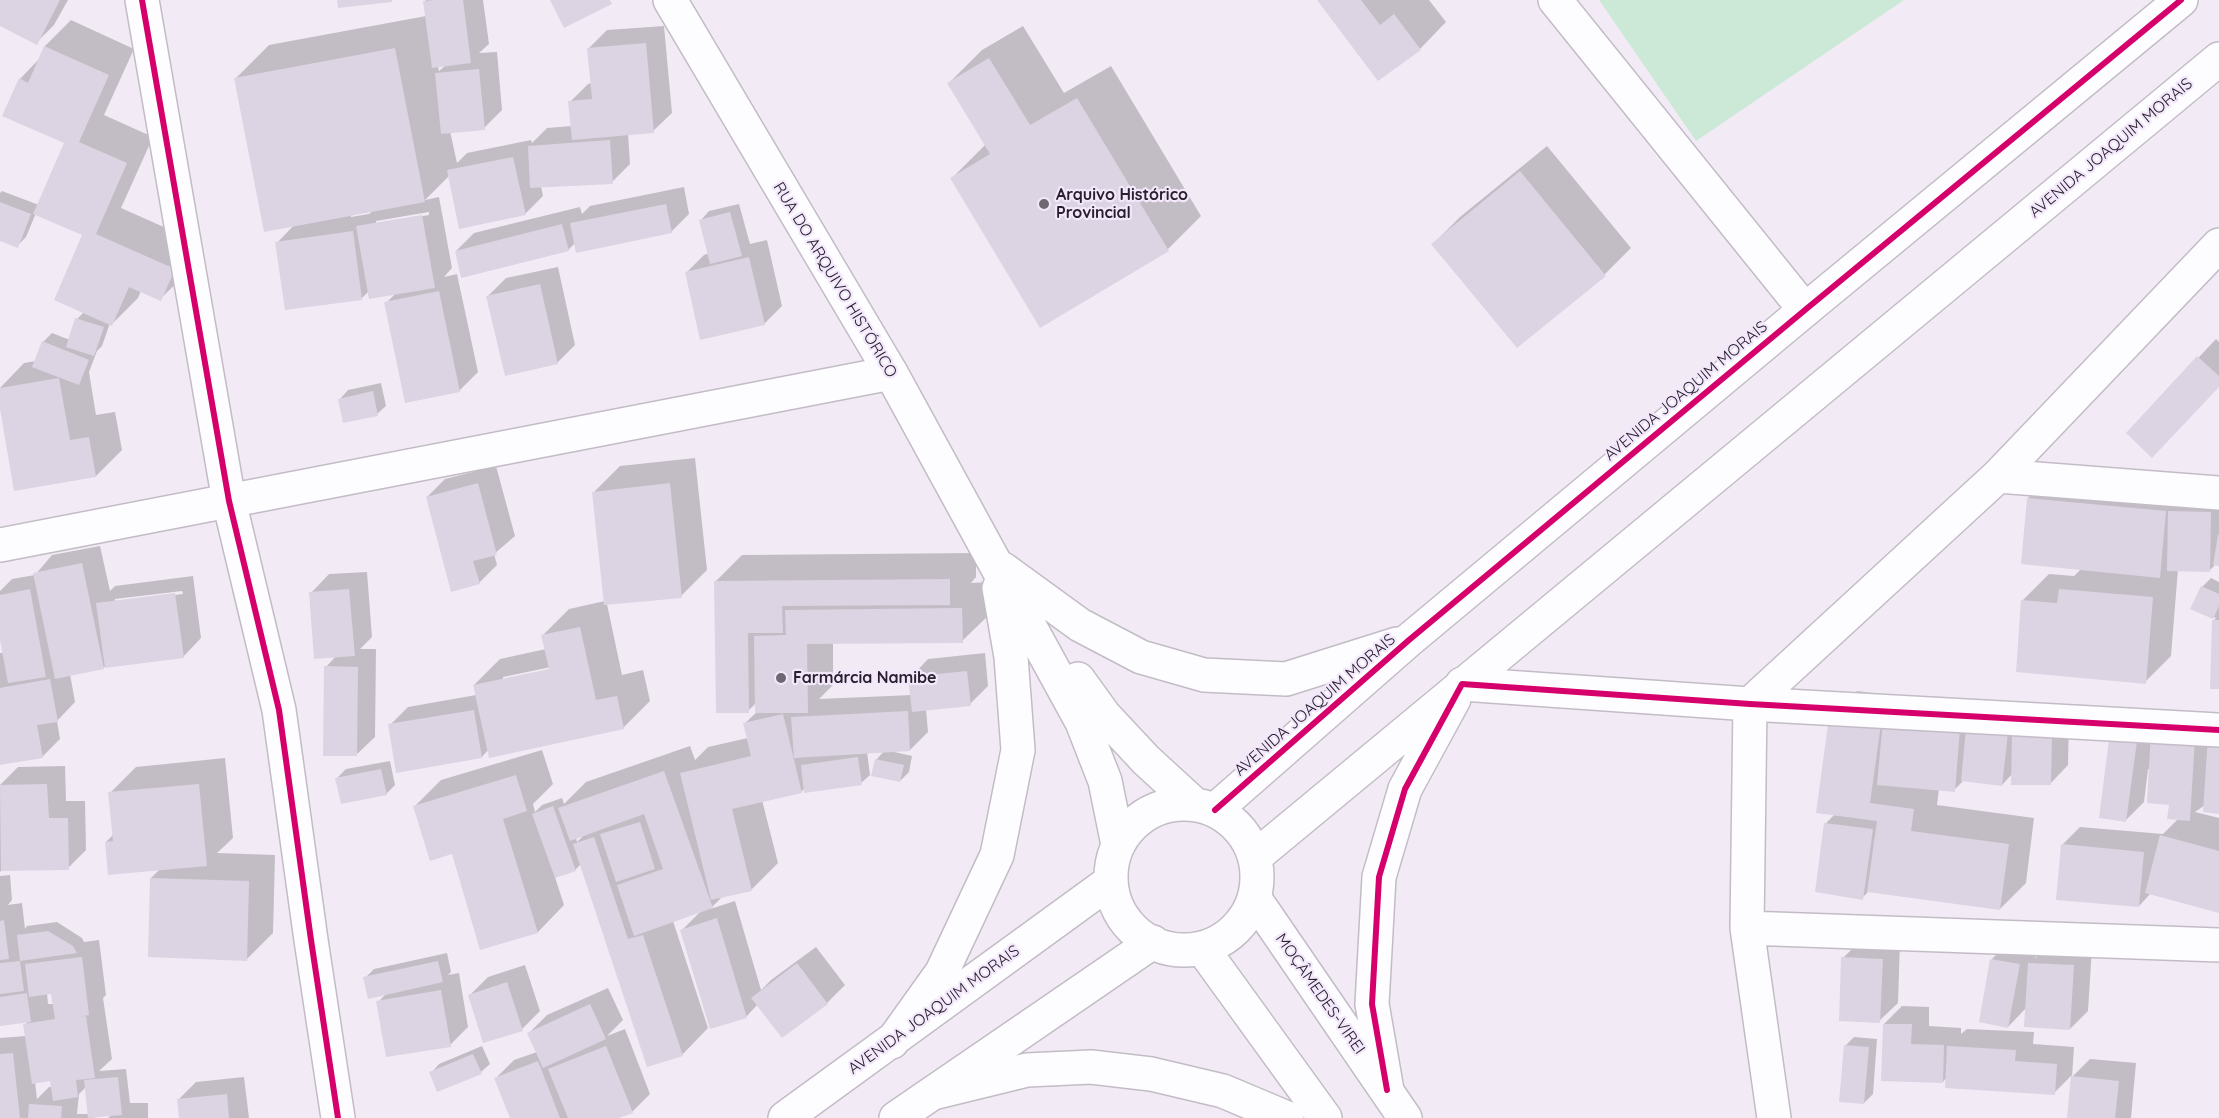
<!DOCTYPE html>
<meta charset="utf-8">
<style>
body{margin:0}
canvas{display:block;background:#f2ebf6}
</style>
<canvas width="2219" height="1118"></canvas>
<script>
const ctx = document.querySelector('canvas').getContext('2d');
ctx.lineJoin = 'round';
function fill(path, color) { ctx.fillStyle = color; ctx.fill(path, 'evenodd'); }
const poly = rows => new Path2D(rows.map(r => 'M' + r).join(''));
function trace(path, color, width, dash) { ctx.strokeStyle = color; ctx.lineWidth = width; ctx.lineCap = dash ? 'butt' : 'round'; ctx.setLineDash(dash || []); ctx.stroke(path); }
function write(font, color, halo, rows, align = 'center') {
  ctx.font = font + ' Quicksand,sans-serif'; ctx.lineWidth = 4.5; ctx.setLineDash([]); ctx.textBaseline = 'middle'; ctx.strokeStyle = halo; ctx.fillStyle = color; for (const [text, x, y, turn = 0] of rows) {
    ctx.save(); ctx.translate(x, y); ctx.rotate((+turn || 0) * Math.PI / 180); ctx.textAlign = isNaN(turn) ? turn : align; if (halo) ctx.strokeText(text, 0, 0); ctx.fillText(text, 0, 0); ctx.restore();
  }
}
const green = poly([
 [1599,0,1904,0,1696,141]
]);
const shadow = poly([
 [0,0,68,0,54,25,36,43,0,24],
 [426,0,483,0,489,44,479,53,497,52,502,110,484,128,450,131,457,163,467,153,531,140,532,143,547,128,572,126,570,102,588,84,592,83,589,48,607,30,664,26,672,113,653,131,628,133,630,164,612,182,541,186,543,196,525,214,450,175,425,200,439,197,452,268,444,277,457,274,478,372,460,390,406,401,386,303,396,293,369,291,362,298,277,243,295,224,236,78,269,45,426,16,424,2],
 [446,65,439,71,438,66],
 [374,210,369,214,351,217,351,214],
 [429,212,429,215,376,224,376,221],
 [1318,0,1429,0,1446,22,1420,49],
 [71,20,134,49,104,115,153,137,121,208,200,243,187,273,160,299,141,291,138,298,112,324,110,323,102,346,97,351,89,372,96,415,115,412,122,450,96,476,0,400,0,388,24,363,36,361,43,342,52,333,70,340,77,319,84,312,84,235,36,213,26,237,17,246,0,240,0,193,2,191,39,205,66,143,20,79,39,59,45,46],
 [1023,26,1064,93,1111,66,1201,216,1168,249,1041,326,952,178,986,144,949,83,982,50],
 [1547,146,1631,248,1605,274,1517,346,1433,244,1460,217],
 [684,187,689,214,671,232,575,243,568,250,456,251,474,233,580,207,582,214,590,206],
 [739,204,750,244,767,240,782,306,764,324,686,273,704,255,709,253,701,220,709,211],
 [558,267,575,345,557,363,488,296,506,278],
 [2216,339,2219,342,2219,386,2128,433],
 [381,383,386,406,377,414,340,399,348,390],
 [695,458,707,570,681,596,607,604,622,675,643,670,650,701,623,728,488,750,482,757,390,725,408,707,476,695,474,685,500,659,546,649,543,635,569,609,605,601,594,492,620,466],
 [556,666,557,669,503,680,503,677],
 [496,466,515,536,494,554,497,565,479,583,427,497,445,479],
 [2054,472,2219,494,2219,564,2216,564,2209,571,2178,569,2171,656,2145,682,2023,600,2049,574,2074,576,2081,569,2028,498],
 [100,546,110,591,115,586,193,576,201,638,183,657,104,667,70,674,75,702,57,721,60,739,42,757,0,764,0,653,4,653,0,631,0,591,12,579,35,575,52,555],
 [182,591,183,594,115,602,115,599],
 [976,553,976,577,971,583,988,582,989,615,962,641,833,642,833,685,819,699,912,695,910,678,928,659,985,653,988,686,970,704,926,709,928,732,910,750,890,751,912,756,909,772,900,781,876,760,884,751,867,752,870,775,861,783,805,788,801,792,762,800,778,863,751,890,723,896,710,909,735,901,761,990,771,980,816,947,845,985,827,1003,758,1004,746,1017,682,930,701,911,673,921,708,1028,682,1055,581,864,575,870,555,877,564,905,538,932,481,948,453,852,415,806,441,780,542,750,553,784,533,804,535,812,542,805,562,798,564,804,586,782,690,746,695,760,708,747,748,738,744,724,757,712,756,703,748,711,716,581,742,555],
 [585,834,577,842,576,837],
 [367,572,372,637,360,649,376,649,375,737,356,755,326,667,336,656,311,593,329,574],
 [2211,578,2219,582,2219,688,2214,620,2216,618,2192,608,2202,587],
 [1857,691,2069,719,2068,765,2050,784,2013,773,2002,785,1964,780,1954,790,1939,789,1937,805,2034,818,2026,883,2000,909,1869,891,1862,898,1826,823,1835,814,1831,718],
 [2219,729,2219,812,2205,805,2195,812,2219,818,2219,912,2151,893,2139,906,2062,845,2080,827,2163,834,2178,819,2151,770,2148,769,2144,802,2126,820,2112,731],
 [225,758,233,838,217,853,275,855,273,933,247,959,151,878,161,868,106,842,114,834,110,793,136,767],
 [390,761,395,785,386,794,337,778,346,769],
 [65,766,66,801,85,801,86,850,68,868,3,869,0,872,0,785,18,767],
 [10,875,12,900,8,905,22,903,25,929,27,926,57,922,82,938,84,942,99,940,106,995,103,998,112,1059,99,1071,126,1069,130,1103,148,1103,148,1118,108,1118,111,1115,90,1118,0,1118,0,1038,26,1036,25,1025,29,1020,0,1024,0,876],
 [53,992,54,1004,48,1004,47,993],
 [51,1079,53,1087,49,1087,37,1099,35,1082],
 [86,1087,89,1114,77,1114,79,1094],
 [1861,940,1900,941,1898,1003,1879,1021,1843,958],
 [2010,941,2037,946,2035,958,2048,945,2092,948,2088,1011,2070,1029,2027,1007,2008,1027,1992,959],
 [447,953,451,972,448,975,459,973,468,1027,450,1045,378,1002,387,993,365,978,374,969],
 [525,965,540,1011,522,1029,470,995,488,977],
 [608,988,623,1020,607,1036,625,1029,650,1094,632,1112,615,1118,512,1118,496,1078,514,1060,537,1052,529,1033,547,1015],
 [1902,1006,1929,1007,1929,1026,1961,1028,1961,1034,1967,1029,2034,1032,2033,1044,2074,1047,2072,1077,2090,1059,2136,1063,2131,1118,2068,1118,2072,1075,2054,1093,1947,1077,1943,1082,1884,1024],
 [1854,1037,1877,1039,1873,1094,1864,1103,1846,1045],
 [482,1046,490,1064,481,1072,431,1073,439,1064],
 [244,1077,249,1118,180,1118,178,1100,196,1082]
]);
const building = poly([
 [0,0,60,0,37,45,0,26],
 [337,0,392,0,392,2,338,8],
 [435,0,463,0,471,63,432,68,423,1],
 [550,0,610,0,612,4,564,28],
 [1317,0,1361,0,1380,25,1394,14,1421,50,1378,81],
 [646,43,654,133,572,140,568,101,592,99,587,48],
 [44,46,109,75,79,142,127,163,96,234,175,269,161,301,129,287,112,326,54,300,82,235,33,214,64,143,2,116,19,78,28,83],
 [395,48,425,202,264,232,234,78],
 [989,58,1030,125,1077,98,1169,251,1040,328,950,178,990,154,947,83],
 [479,69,485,130,441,134,435,73],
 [610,140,613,184,530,188,528,146],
 [513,157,526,215,459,229,447,170],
 [1520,171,1606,276,1517,348,1431,244],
 [0,202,31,214,18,248,0,241],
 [666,204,672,233,576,253,570,223],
 [730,212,742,256,710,264,699,220],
 [422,215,435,288,369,299,356,226],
 [562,224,569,251,461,278,455,251],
 [353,231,362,300,285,310,275,242],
 [749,257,765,325,700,340,685,272],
 [540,284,558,364,505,376,486,296],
 [439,291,460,392,405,403,384,302],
 [75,318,104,327,94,356,66,347],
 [42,341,89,360,79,385,32,367],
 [2197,356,2219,376,2219,387,2152,458,2126,433],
 [59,378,70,440,89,437,96,477,14,491,0,409,0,388],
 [373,391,378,416,343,423,338,399],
 [478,483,497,555,473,561,480,584,451,592,426,497],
 [670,483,682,598,604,605,592,492],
 [2027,498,2166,511,2160,578,2021,564],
 [2168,511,2211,512,2210,572,2167,571],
 [2218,535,2219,535,2219,566,2213,565],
 [82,563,104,669,55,679,33,573],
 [950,579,950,605,782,606,783,633,748,633,749,713,716,713,714,581],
 [2201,586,2219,594,2219,606,2213,619,2190,609],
 [30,589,46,677,8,683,0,640,0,595],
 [349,589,355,656,314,659,309,592],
 [2059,589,2153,597,2146,684,2016,672,2021,600,2057,603],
 [175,593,184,658,105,668,96,603],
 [962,608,963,643,807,644,808,713,755,713,754,636,786,635,785,610],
 [2212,620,2219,620,2219,689,2210,689],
 [580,627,596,700,617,696,624,729,489,758,473,685,549,669,541,635],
 [324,666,358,667,357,756,323,756],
 [967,671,971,706,912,712,908,677],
 [50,679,58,722,37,725,43,758,0,765,0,688],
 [474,710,482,758,396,773,388,724],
 [908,711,910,751,794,758,791,717],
 [783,714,802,793,732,809,752,891,711,900,680,773,751,756,743,723],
 [1829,717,1881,724,1870,803,1914,809,1911,831,2009,844,2000,910,1867,892,1877,821,1816,813],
 [1883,720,1960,728,1955,792,1877,785],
 [1966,729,2008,733,2002,786,1961,781],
 [2110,731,2138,734,2126,822,2099,818],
 [2151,733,2195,736,2190,821,2167,819,2169,805,2147,803],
 [2012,736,2052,736,2051,785,2011,785],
 [2208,737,2219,738,2219,814,2203,812],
 [858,757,862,785,804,793,801,765],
 [875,759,904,765,900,782,871,776],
 [381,769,387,795,341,804,335,778],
 [664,771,713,908,634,936,617,885,663,869,644,814,570,841,558,808],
 [516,775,527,811,503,819,538,933,480,950,452,854,430,861,413,806],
 [47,784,49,818,68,818,69,870,1,871,0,785],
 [199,784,207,866,108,875,105,842,113,841,108,792],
 [553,806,576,871,555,878,532,814],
 [640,822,655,869,616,882,600,834],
 [1824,823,1873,829,1863,900,1815,892],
 [2160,835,2219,851,2219,913,2145,893],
 [594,837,628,939,643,935,683,1056,647,1067,573,844],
 [2061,844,2144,852,2139,907,2056,900],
 [150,878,249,881,247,961,148,957],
 [717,918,747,1018,710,1029,680,930],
 [4,920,9,959,0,960,0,921],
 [48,931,73,946,77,953,20,961,17,935],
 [82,957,89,1015,78,1017,86,1016,95,1078,76,1080,78,1097,53,1101,50,1081,32,1084,23,1024,55,1019,51,994,29,997,25,964],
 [1841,957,1883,959,1880,1023,1839,1021],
 [1990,959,2020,964,2008,1028,1979,1022],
 [20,961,24,991,0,994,0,963],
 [438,961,443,982,368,999,363,977],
 [797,963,828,1004,782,1038,751,998],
 [2028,963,2074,965,2070,1030,2024,1027],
 [507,982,523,1031,483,1043,468,995],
 [441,990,451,1047,386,1057,376,1001],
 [27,993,31,1022,0,1026,0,997],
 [590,1004,606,1039,543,1068,527,1033],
 [1883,1024,1912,1024,1911,1044,1944,1045,1943,1083,1881,1081],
 [1844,1045,1869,1047,1864,1104,1839,1102],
 [606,1046,633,1113,619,1118,568,1118,548,1069],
 [1947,1046,2016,1050,2015,1061,2057,1064,2055,1095,1945,1088],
 [13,1053,20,1118,0,1118,0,1054],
 [473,1054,482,1074,437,1092,429,1072],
 [538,1061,560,1118,510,1118,494,1078],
 [2071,1076,2119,1081,2115,1118,2067,1118],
 [118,1077,122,1115,88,1118,84,1080],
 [227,1094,229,1118,179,1118,177,1099],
 [29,1104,62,1106,61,1118,28,1118]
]);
const street = poly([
 [142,0,229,501,279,710,311,940,338,1118],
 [1555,0,1805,310],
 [1998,476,2219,493],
 [0,545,891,373],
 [1462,684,1750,704,2219,730],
 [1747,928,2219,945],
 [1774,1118,1747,928,1750,704,1998,476,2219,245]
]);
const secondary = poly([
 [670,0,891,373,1082,722,1105,781,1118,845],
 [1003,569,1080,625,1141,657,1204,675,1286,679,1397,644],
 [1078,679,1104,715,1146,760,1194,804],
 '1111 877a73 73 0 1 1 146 0a73 73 0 1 1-146 0Z',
 [1215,810,1409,640,1805,310,2181,0],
 [1255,857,2219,59],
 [1255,899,1405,1118],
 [1202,948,1325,1118],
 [892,1042,942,972,997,855,1018,750,1011,657,999,588],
 [1387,1090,1372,1004,1379,877,1405,789,1454,699],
 [933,1093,1027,1070,1091,1067,1151,1074,1223,1091,1287,1118],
 [785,1118,1111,881],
 [896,1118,1153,942]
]);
const cycleway = poly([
 [142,0,229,501,279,710,311,940,338,1118],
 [1215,810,1409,640,1805,310,2181,0],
 [1387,1090,1372,1004,1379,877,1405,789,1462,684,1750,704,2219,730]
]);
const markers = [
 [1044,204,6,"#6f6873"],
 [781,678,6,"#6f6873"]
];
const streetNames = [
 ["AVENIDA JOAQUIM MORAIS",2111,148,-40],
 ["RUA DO ARQUIVO HISTÓRICO",835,280,59],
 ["AVENIDA JOAQUIM MORAIS",1686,391,-40],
 ["AVENIDA JOAQUIM MORAIS",1315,705,-41],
 ["MOÇÂMEDES-VIREI",1320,994,55],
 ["AVENIDA JOAQUIM MORAIS",934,1010,-36]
];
const poiNames = [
 ["Arquivo Histórico",1056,195],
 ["Provincial",1056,213],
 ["Farmárcia Namibe",793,678]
];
fill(green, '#cce9d7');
fill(shadow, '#0003');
fill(building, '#dcd4e2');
trace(street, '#c3bcc7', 36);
trace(secondary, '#c3bcc7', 36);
trace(street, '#fdfcfe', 33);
trace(secondary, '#fdfcfe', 33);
trace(cycleway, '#d6006c', 6);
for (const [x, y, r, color] of markers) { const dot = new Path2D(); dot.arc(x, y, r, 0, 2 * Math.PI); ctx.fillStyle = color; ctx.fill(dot); trace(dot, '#f3e7fb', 2); }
write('16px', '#28212d', '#f3e7fb', streetNames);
write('bold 16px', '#28212d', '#f3e7fb', poiNames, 'left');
</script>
